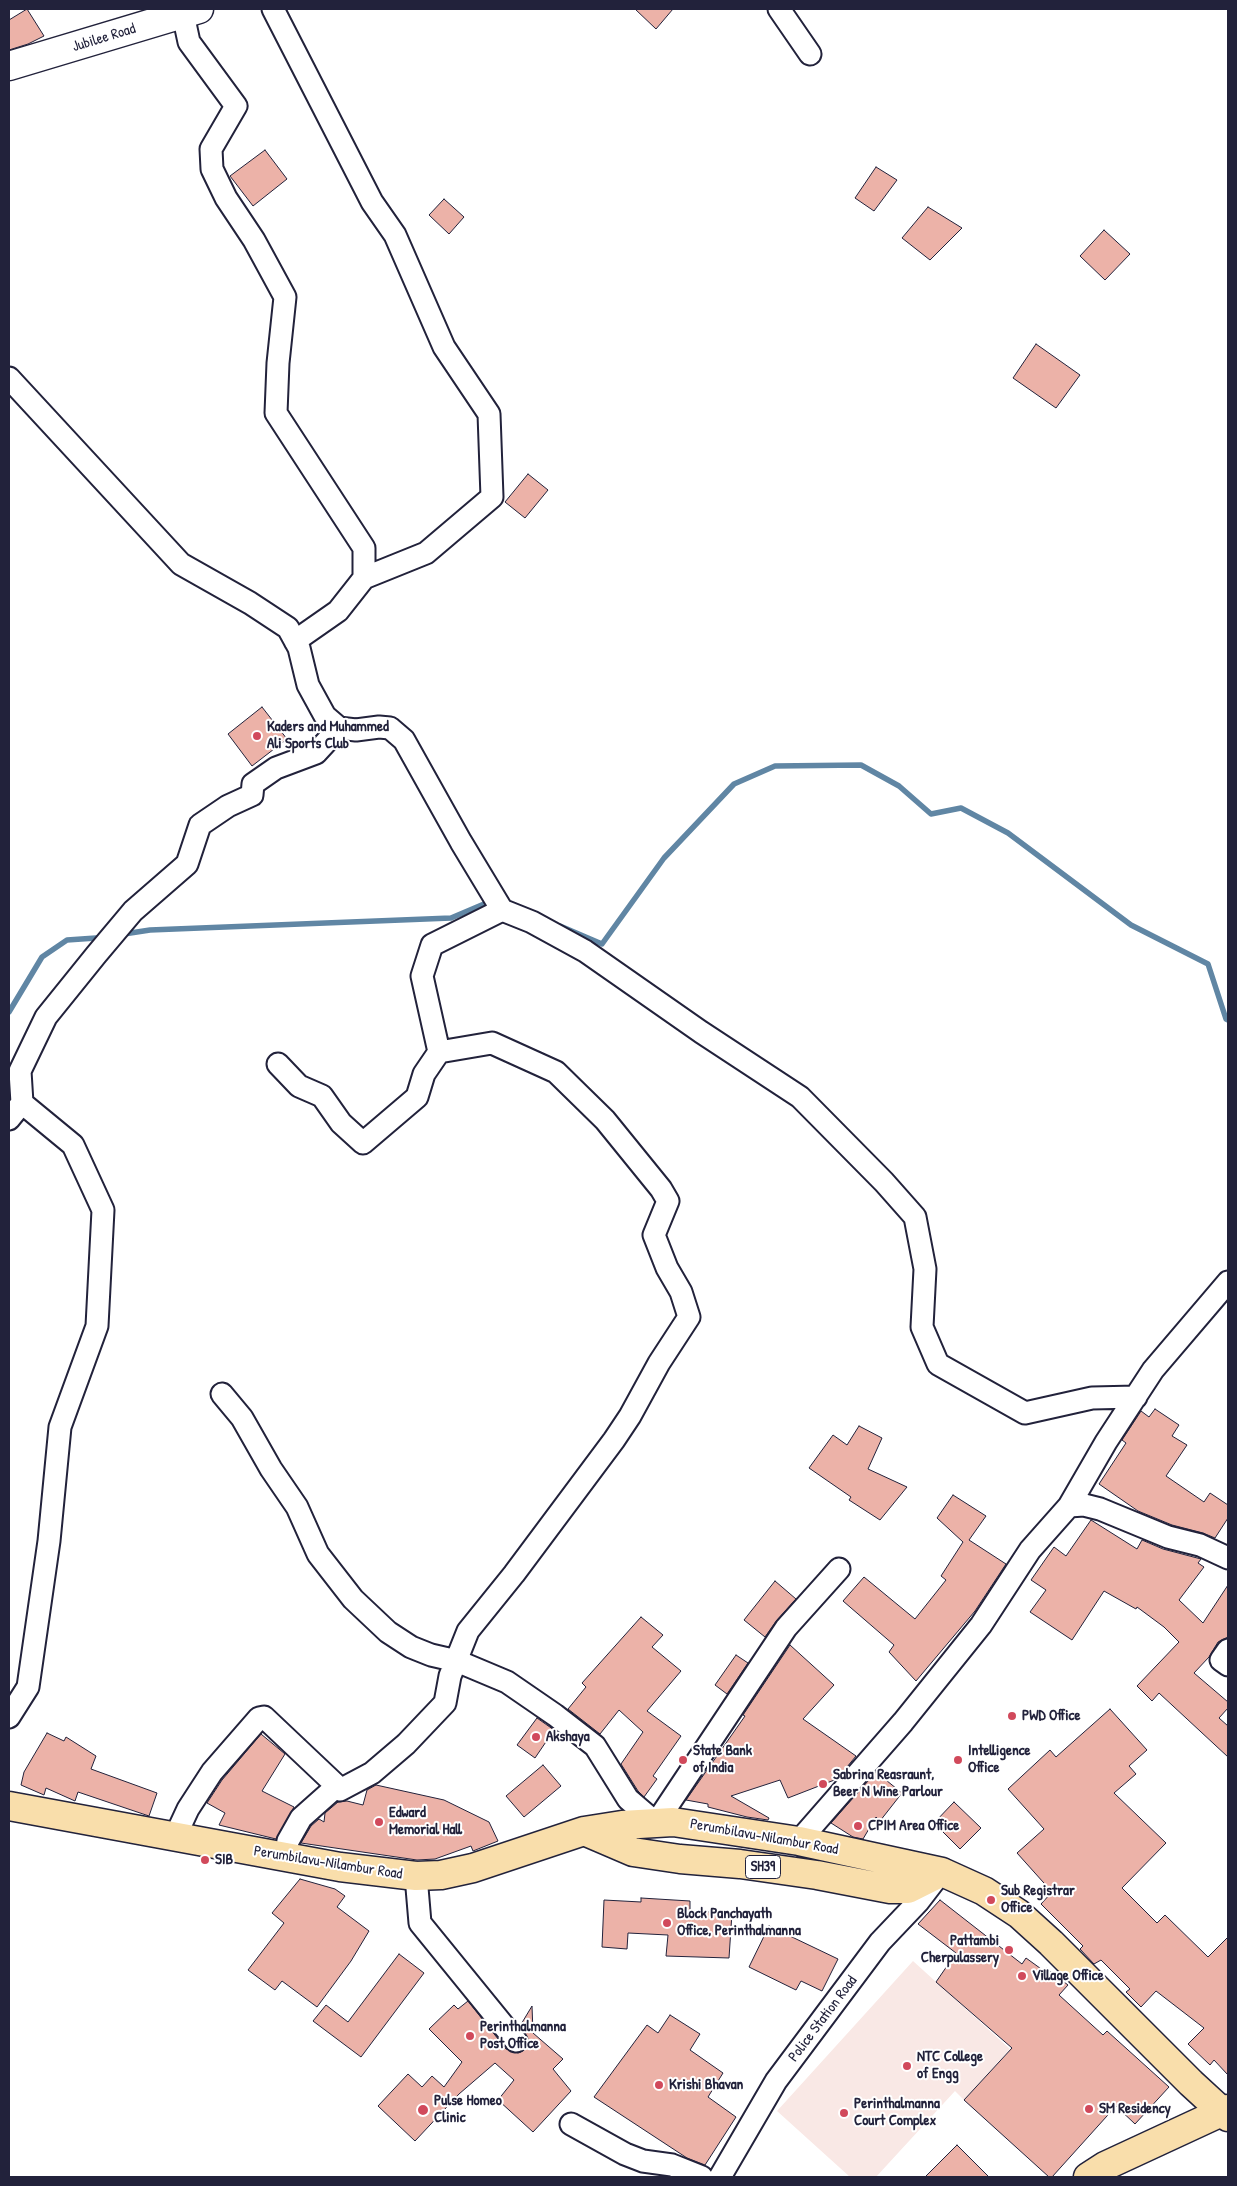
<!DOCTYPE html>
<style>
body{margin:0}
#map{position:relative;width:1237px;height:2186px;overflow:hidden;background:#fff;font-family:"Patrick Hand",sans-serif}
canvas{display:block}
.frame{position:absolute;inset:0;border:10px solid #22223b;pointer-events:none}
</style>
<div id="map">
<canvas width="1237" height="2186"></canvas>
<div class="frame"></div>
</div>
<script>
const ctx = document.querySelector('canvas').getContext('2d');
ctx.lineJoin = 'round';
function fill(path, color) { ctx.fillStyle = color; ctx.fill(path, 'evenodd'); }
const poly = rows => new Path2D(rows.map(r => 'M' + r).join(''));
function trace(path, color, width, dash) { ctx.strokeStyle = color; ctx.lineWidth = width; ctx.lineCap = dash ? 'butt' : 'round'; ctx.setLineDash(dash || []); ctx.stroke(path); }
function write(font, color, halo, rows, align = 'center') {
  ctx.font = font + ' "Patrick Hand",sans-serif'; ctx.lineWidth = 4; ctx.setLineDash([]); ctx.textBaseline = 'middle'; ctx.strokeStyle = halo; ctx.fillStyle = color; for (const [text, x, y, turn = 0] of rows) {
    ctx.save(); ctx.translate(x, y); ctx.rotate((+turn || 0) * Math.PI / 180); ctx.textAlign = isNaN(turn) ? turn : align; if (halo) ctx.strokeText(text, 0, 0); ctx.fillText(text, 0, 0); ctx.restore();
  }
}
const built = poly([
 [913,1961,1010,2049,964,2100,955,2091,876,2177,850,2177,777,2111]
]);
const stream = poly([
 [560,926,602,944,664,858,734,784,775,766,861,765,899,786,931,814,961,808,1008,833,1131,925,1208,964,1226,1019,1228,1020],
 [124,934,150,930,451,918,484,904],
 [9,1012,42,957,67,940,96,938]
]);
const building = poly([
 [27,9,44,36,28,44,9,50,9,20,27,9],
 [635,9,673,9,656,29,635,9],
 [265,150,287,179,253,206,230,176,265,150],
 [876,167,897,180,874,211,855,198,876,167],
 [444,199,464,217,449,234,429,215,444,199],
 [928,207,962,228,930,260,902,238,928,207],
 [1104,230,1130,254,1105,280,1080,256,1104,230],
 [1036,344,1080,375,1056,408,1013,378,1036,344],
 [528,474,548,490,525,518,505,502,528,474],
 [262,707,287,739,252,766,228,734,262,707],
 [1155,1409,1179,1425,1172,1436,1187,1445,1166,1476,1204,1502,1210,1493,1228,1505,1228,1518,1215,1538,1203,1533,1172,1525,1138,1511,1099,1484,1126,1443,1122,1440,1141,1411,1149,1417,1155,1409],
 [859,1426,882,1438,868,1469,907,1487,880,1520,849,1500,851,1497,809,1468,833,1435,847,1445,859,1426],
 [953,1495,986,1516,969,1540,1006,1564,975,1611,916,1681,889,1652,894,1645,843,1601,864,1577,915,1619,946,1580,941,1576,963,1542,937,1518,953,1495],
 [1091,1520,1137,1549,1142,1540,1163,1549,1201,1559,1198,1563,1204,1567,1179,1600,1203,1623,1228,1585,1228,1637,1218,1642,1209,1657,1194,1673,1228,1702,1228,1708,1219,1718,1228,1726,1228,1757,1159,1693,1152,1701,1137,1686,1179,1642,1164,1627,1137,1607,1136,1609,1104,1591,1072,1640,1030,1612,1046,1590,1031,1580,1054,1547,1066,1556,1091,1520],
 [775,1581,796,1599,777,1620,765,1637,744,1620,775,1581],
 [641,1617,663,1635,652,1647,681,1671,647,1711,681,1736,653,1776,657,1779,644,1797,638,1791,621,1764,643,1732,619,1710,600,1734,568,1709,586,1687,582,1683,641,1617],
 [790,1645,834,1685,803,1719,856,1756,837,1779,788,1798,780,1780,731,1796,769,1818,768,1820,747,1817,708,1807,708,1804,686,1800,745,1716,743,1715,790,1645],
 [736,1655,748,1663,727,1694,715,1685,736,1655],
 [1110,1709,1147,1750,1129,1766,1136,1774,1114,1793,1166,1843,1122,1888,1157,1923,1165,1915,1208,1957,1228,1937,1228,2075,1214,2060,1210,2065,1188,2044,1204,2028,1156,1991,1141,2007,1126,1992,1130,1989,1101,1960,1094,1964,1080,1949,1083,1946,1041,1904,1052,1892,1017,1853,1044,1829,1008,1789,1050,1750,1056,1757,1110,1709],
 [537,1718,554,1730,535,1758,517,1745,537,1718],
 [47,1733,64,1741,66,1737,96,1756,91,1769,157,1793,149,1816,78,1792,75,1801,46,1788,44,1795,21,1785,24,1772,47,1733],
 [261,1734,285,1754,262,1791,294,1807,276,1839,219,1825,225,1813,207,1803,222,1780,261,1734],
 [543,1765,561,1786,524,1817,506,1796,543,1765],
 [876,1772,902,1793,880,1821,876,1817,863,1839,853,1837,831,1823,876,1772],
 [376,1785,444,1800,489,1822,498,1841,473,1851,471,1846,435,1859,417,1860,301,1843,311,1826,319,1819,324,1822,325,1813,338,1802,347,1801,363,1805,367,1790,376,1785],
 [954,1802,981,1828,960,1849,934,1823,954,1802],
 [300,1879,335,1889,345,1896,337,1907,369,1931,351,1961,317,2007,282,1981,275,1990,248,1970,284,1923,272,1913,300,1879],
 [641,1898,690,1901,690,1911,732,1913,729,1958,666,1956,668,1935,628,1933,627,1949,602,1947,604,1900,641,1902,641,1898],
 [940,1900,1022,1964,1026,1958,1044,1971,1046,1968,1068,1985,1059,1995,1103,2035,1107,2031,1169,2087,1135,2124,1116,2106,1052,2177,1049,2177,964,2100,1012,2048,936,1982,956,1953,918,1924,940,1900],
 [769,1926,838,1959,822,1991,801,1981,796,1990,749,1967,769,1926],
 [399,1954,424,1973,361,2057,313,2021,326,2005,348,2022,399,1954],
 [468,2001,506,2049,518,2053,523,2051,528,2045,528,2039,520,2026,532,2006,533,2033,563,2059,553,2069,571,2091,533,2132,498,2100,514,2080,495,2063,459,2094,415,2141,378,2106,408,2074,422,2087,432,2076,444,2087,462,2062,429,2029,454,2005,458,2009,468,2001],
 [670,2015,700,2034,690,2050,723,2073,708,2097,736,2117,705,2165,687,2158,594,2097,647,2025,658,2033,670,2015],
 [957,2145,989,2177,925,2177,957,2145]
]);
const street = poly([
 [273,9,372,202,395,235,444,347,489,414,492,497,426,553,364,578],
 [779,9,810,54],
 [183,14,189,42,236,106,211,149,212,169,226,198,254,240,285,297,278,363,276,413,364,548,364,578,338,611,295,641],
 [9,378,181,564,250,603,288,628,299,648,308,685,325,716,339,728,356,730,379,727,390,728,404,740,461,842,502,910,532,922,585,951,701,1032,800,1097,884,1182,915,1217,925,1269,922,1327,938,1364,1025,1413,1092,1398,1136,1397],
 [278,1064,299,1086,322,1096,341,1123,363,1143,417,1097,424,1074,439,1052,422,976,432,945,502,910],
 [9,1119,22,1103],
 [222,1394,242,1418,271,1469,297,1507,318,1554,353,1599,388,1632,411,1647,431,1655,457,1661,507,1682,555,1715,595,1746,628,1799,656,1823,786,1628,839,1569],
 [1069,1506,1106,1442,1153,1370,1228,1282],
 [1228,1650,1221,1660,1228,1665],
 [9,1717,28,1687,49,1541,60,1427,97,1326,103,1210,73,1145,22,1103,20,1071,46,1017,96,955,133,911,187,864,200,825,228,806,252,795,253,784,276,768,316,753,339,728],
 [175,1837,188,1809,212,1772,259,1718,264,1717,337,1786],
 [799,1841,903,1722,981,1625,1030,1550,1069,1506,1084,1505,1100,1509,1168,1537,1200,1545,1228,1558],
 [285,1857,288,1841,301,1818,337,1786,340,1790,372,1773,406,1744,445,1703,450,1676,468,1631,514,1574,614,1440,630,1416,659,1363,689,1317,681,1292,667,1268,654,1235,668,1201,661,1189,605,1120,556,1072,492,1043,439,1052],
 [416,1876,420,1923,516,2041],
 [571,2124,625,2154,643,2161,672,2165,702,2177],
 [720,2177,776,2081,880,1942,918,1902,938,1876]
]);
const secondary = poly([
 [9,66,199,9]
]);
const primary = poly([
 [9,1806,340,1867,416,1876,441,1875,473,1868,584,1831,622,1825,673,1822,799,1841,942,1872,984,1891,1019,1914,1051,1943,1191,2083,1228,2117],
 [584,1831,633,1852,680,1859,740,1864,817,1875,890,1889,908,1889,942,1872]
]);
const highway = poly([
 [1088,2177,1105,2166,1228,2109]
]);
const markers = [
 [257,736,5,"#d1495b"],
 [1012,1716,5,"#d1495b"],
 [536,1737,5,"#d1495b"],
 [683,1760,5,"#d1495b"],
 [958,1760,5,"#d1495b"],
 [823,1784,5,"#d1495b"],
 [379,1822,5,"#d1495b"],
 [858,1826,5,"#d1495b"],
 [205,1860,5,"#d1495b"],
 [991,1900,5,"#d1495b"],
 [667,1923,5,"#d1495b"],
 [1009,1950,5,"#d1495b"],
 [1022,1976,5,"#d1495b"],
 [470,2036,5,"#d1495b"],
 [907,2066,5,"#d1495b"],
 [659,2085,5,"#d1495b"],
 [1089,2109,5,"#d1495b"],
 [423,2110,6,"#d1495b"],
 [844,2113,5,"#d1495b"]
];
const shields = [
 [763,1867,35]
];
const shieldNames = [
 ["SH39",763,1867]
];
const streetNames = [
 ["Jubilee Road",104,38,-17],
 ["Perumbilavu-Nilambur Road",764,1837,10],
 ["Perumbilavu-Nilambur Road",328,1863,9],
 ["Police Station Road",823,2019,-53]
];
const poiNames = [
 ["Kaders and Muhammed",267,727],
 ["Ali Sports Club",267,744],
 ["PWD Office",1022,1716],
 ["Akshaya",546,1737],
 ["State Bank",693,1751],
 ["of India",693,1768],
 ["Intelligence",968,1751],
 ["Office",968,1768],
 ["Sabrina Reasraunt,",833,1775],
 ["Beer N Wine Parlour",833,1792],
 ["Edward",389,1813],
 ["Memorial Hall",389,1830],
 ["CPIM Area Office",868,1826],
 ["SIB",215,1860],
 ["Sub Registrar",1001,1891],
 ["Office",1001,1908],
 ["Block Panchayath",677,1914],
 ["Office, Perinthalmanna",677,1931],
 ["Pattambi",999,1941,"right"],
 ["Cherpulassery",999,1958,"right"],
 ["Village Office",1032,1976],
 ["Perinthalmanna",480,2027],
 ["Post Office",480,2044],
 ["NTC College",917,2057],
 ["of Engg",917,2074],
 ["Krishi Bhavan",669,2085],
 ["Pulse Homeo",434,2101],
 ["Clinic",434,2118],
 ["Perinthalmanna",854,2104],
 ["Court Complex",854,2121],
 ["SM Residency",1099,2109]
];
fill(built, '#f9e8e5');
trace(stream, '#6086a4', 5.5);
fill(building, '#ecb2a8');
trace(building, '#22223b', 1);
trace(street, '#22223b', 25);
trace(secondary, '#22223b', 31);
trace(primary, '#22223b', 31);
trace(highway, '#22223b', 31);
trace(street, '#fff', 21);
trace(secondary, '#fff', 28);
trace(primary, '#f9deab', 28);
trace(highway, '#f9deab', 28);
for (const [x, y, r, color] of markers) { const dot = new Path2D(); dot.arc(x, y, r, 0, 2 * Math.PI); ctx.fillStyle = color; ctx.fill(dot); trace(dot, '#fff', 2); }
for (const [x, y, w] of shields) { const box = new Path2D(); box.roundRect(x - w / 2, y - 11.5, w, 23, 4); ctx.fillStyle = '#fff'; ctx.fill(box); trace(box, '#22223b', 1); }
write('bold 14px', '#22223b', null, shieldNames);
write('15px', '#22223b', '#fff', streetNames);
write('bold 15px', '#22223b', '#fff', poiNames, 'left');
</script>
